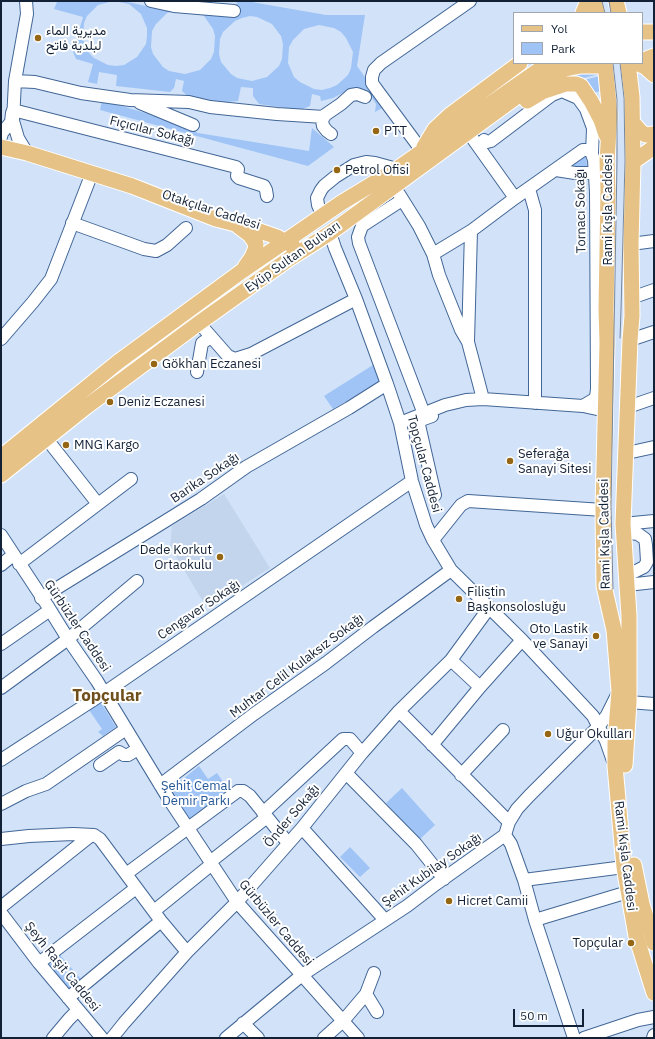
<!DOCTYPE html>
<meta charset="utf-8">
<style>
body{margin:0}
#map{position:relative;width:655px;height:1039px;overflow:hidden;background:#d2e3f9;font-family:"IBM Plex Sans",sans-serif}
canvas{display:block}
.frame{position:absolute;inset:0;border:2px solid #122135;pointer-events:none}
.legend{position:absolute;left:513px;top:12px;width:130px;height:52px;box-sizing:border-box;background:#fff;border:1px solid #a0a6ae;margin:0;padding:5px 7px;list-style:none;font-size:12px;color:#122135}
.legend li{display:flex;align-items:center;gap:8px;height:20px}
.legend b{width:20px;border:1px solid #a0a6ae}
.scale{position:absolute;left:513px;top:1009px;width:71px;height:18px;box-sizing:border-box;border:2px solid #122135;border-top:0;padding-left:5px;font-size:12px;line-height:14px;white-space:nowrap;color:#122135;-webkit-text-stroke:3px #fff;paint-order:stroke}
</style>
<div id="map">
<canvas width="655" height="1039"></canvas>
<div class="frame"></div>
<ul class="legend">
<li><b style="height:5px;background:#e7c286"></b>Yol</li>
<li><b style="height:11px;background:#9fc4f5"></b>Park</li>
</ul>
<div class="scale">50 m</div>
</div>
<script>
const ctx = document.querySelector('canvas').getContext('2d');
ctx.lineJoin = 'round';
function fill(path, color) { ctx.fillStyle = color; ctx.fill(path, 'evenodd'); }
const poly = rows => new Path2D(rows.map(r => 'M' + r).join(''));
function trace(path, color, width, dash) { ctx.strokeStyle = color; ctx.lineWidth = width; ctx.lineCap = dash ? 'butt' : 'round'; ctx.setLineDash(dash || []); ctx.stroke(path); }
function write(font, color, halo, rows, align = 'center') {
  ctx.font = font + ' "IBM Plex Sans",Vazirmatn,sans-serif'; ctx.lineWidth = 4; ctx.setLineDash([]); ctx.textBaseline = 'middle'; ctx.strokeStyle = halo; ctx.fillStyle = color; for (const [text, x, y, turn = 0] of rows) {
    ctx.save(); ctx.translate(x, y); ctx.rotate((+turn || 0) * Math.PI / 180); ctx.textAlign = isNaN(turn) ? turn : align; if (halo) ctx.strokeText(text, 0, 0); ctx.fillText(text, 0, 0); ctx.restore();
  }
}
const built = poly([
 [224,494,270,568,207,608,170,547,172,526]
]);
const green = poly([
 [69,1,113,1,98,5,87,16,84,23,83,39,89,53,94,58,108,65,116,66,124,65,137,57,146,44,147,36,147,28,141,14,129,4,114,1,123,1,169,11,172,8,187,8,234,16,237,1,246,1,326,15,365,15,357,66,386,106,375,112,376,104,372,98,360,91,350,89,333,98,321,101,320,96,312,94,310,106,300,110,259,104,253,96,253,88,241,87,238,101,215,103,199,100,189,97,182,91,184,81,176,79,174,88,170,92,116,86,117,75,99,72,97,84,88,82,93,64,76,59,73,52,83,17,54,9,57,2],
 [182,9,197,12,204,16,213,29,215,36,214,52,211,59,200,70,185,74,169,71,163,67,153,54,151,47,152,31,156,24,167,13],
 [250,16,257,17,272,24,281,36,283,44,282,59,279,66,267,77,252,81,237,78,231,74,221,62,219,54,220,39,223,32,235,21,242,18],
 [319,25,334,28,341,32,346,38,353,52,351,68,348,75,337,85,330,88,322,90,314,89,300,82,294,77,288,63,289,47,293,40,304,29],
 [599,71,599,74,584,78,574,78,552,79,571,73],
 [600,76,601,91,593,93,584,80],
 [102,100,195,128,194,131,198,133,309,151,312,128,334,147,308,166,100,110],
 [586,156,587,167,572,168,572,163],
 [373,365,381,381,333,409,324,396],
 [100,701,116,727,103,736,98,732,102,729,89,710,83,714],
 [199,766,208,779,217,773,230,792,191,821,171,789],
 [402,788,435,825,419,840,386,803],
 [350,847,370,868,360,877,340,857],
 [60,955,81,979,70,989,49,965]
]);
const majorTunnel = poly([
 [598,66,636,63]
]);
const minor = poly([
 [26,1,27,14,15,81,13,121,18,138,27,153],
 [151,1,174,6,234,11],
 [15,81,35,82,81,93,130,100,189,102,210,107,277,114,324,117],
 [140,103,193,125],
 [13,110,236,167,238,169,237,176,239,178,264,186,266,190,267,196],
 [468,132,515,198],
 [331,134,327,131,323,126,322,120,325,115,341,104,351,95,357,94,365,97],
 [1,137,2,133,11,122,12,113],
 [484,140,487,142,491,141,552,95,562,91,578,98,586,109,593,128,592,154],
 [422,151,377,90,372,83,372,77,374,70,381,63,470,1],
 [556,170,575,173,595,173],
 [529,189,535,210,535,403],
 [399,194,419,226,433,254,439,275,461,330,468,342,483,399],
 [402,200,362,226,358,237,359,243,424,414],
 [323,216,318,205,317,198,321,190,324,186,335,177,354,165,366,162,375,163,397,169],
 [72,223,144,249,156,251,167,245,186,228],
 [330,233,335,248,356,299,387,384,400,423,412,481,426,525,433,540,451,570,522,640,593,716,606,741,613,761],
 [631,244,654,241],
 [433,254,471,231,515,198,583,150,589,150,592,154,594,160,596,192,597,389,596,397,593,400,583,406],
 [631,298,654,290],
 [199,323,228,356,235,359,251,354,356,299],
 [1,339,33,302,51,279,92,173],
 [630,340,654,332],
 [468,341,471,231],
 [197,372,202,343,211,337],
 [628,407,654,398],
 [432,416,421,420,419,425,435,495],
 [400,423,445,405,466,400,483,399,583,406,606,411],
 [46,438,98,504],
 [627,453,654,447],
 [623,524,654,521],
 [624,533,629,533,638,534,645,539,646,545,647,562,644,567,632,573,626,574],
 [1,535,47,605,68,639,97,681,170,801,237,902,358,1038],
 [433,540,461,505,468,501,603,510],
 [19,564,131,479],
 [1,565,13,555],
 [627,585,654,582],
 [41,598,201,499,246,467,349,408,387,384],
 [1,644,50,610],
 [451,660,480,687],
 [1,688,68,639,137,581],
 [629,702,654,704],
 [399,711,509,822],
 [432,745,480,687,522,640],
 [1,760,104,693,412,481],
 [100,765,119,752,124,755,128,755,138,749],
 [346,773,416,844,444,879],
 [461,775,503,730],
 [160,785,254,714,326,663,373,627,451,570],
 [1,804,26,791,46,784,126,729],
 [263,813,343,739,350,739,362,753],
 [302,828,385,920],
 [94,835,100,839,161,921,187,952],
 [505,835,511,844,524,880,535,920,574,1038],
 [1,839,29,836,73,834,94,835],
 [210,862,267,817],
 [126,874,238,791,243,791,250,796,288,843],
 [524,880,624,867],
 [1,907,89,837,94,835],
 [154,911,212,864],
 [1,913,39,963,102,1038],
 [535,920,628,892],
 [39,963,136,888],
 [366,994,377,1012],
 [68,998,161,921],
 [243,1023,258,1038],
 [53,1038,69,1019,78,1010],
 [112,1038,124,1023,187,952,237,902,302,828,362,753,399,711,451,660,489,608],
 [226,1038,302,975,407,906,436,884,505,835,509,822,517,809,529,796,599,726,607,715,617,695],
 [324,1038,343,1021,366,994,374,973],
 [584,1038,638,1020,654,1017],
 [653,1038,654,1035]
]);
const major = poly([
 [594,1,597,13],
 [616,1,619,13],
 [583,13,588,1],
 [642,32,654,32],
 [642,61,654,56],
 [605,63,610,115,607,161,608,191,606,310,607,342,603,510,604,586,614,630,616,654,619,691,615,742,615,766,624,867,636,936,654,993],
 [636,63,645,67,654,75],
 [527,101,542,92,566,84,576,84,581,86,591,101,601,120,606,135],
 [633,123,641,132,646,135,654,134],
 [1,147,27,153,132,186,216,219,251,228,277,237,293,246],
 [424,147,435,129,450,115,520,63],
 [633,162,654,147],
 [238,226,250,235,256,244,255,250,252,257,245,267],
 [1,457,118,362,242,271,341,203,397,169,549,63],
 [1,475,86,407,199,323,289,259,330,233,526,90,554,73,565,69,581,66,598,66],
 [625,765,629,702,629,616,623,524,630,340,632,316,631,244,633,162,632,97,628,63],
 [634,865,642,904,654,943]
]);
const tram = poly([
 [602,1,605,13],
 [609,1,611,13],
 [613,63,617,100,617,161,611,506,613,589],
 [620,338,621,310,625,161,624,98,620,63]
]);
const markers = [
 [38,38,4,"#956715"],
 [376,131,4,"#956715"],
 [337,170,4,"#956715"],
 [154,364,4,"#956715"],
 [110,402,4,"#956715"],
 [66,445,4,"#956715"],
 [510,461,4,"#956715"],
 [220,557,4,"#956715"],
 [459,599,4,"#956715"],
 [596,636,4,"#956715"],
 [548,734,4,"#956715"],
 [449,901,4,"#956715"],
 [631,943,4,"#956715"]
];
const poiNames = [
 ["مديرية الماء",46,31],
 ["لبلدية فاتح",46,46],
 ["PTT",384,131],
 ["Petrol Ofisi",345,170],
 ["Gökhan Eczanesi",162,364],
 ["Deniz Eczanesi",118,402],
 ["MNG Kargo",74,445],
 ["Seferağa",518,454],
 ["Sanayi Sitesi",518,469],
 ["Dede Korkut",212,550,"right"],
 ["Ortaokulu",212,565,"right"],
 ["Filistin",467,592],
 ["Başkonsolosluğu",467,607],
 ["Oto Lastik",588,629,"right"],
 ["ve Sanayi",588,644,"right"],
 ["Uğur Okulları",556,734],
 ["Hicret Camii",457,901],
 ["Topçular",623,943,"right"]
];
const streetNames = [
 ["Fıçıcılar Sokağı",152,131,14],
 ["Otakçılar Caddesi",211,210,18],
 ["Rami Kışla Caddesi",608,210,-90],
 ["Tornacı Sokağı",581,211,-91],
 ["Eyüp Sultan Bulvarı",293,257,-35],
 ["Topçular Caddesi",424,464,75],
 ["Barika Sokağı",205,478,-34],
 ["Rami Kışla Caddesi",605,534,-91],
 ["Cengaver Sokağı",199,610,-34],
 ["Gürbüzler Caddesi",77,626,56],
 ["Muhtar Celil Kulaksız Sokağı",297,666,-37],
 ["Önder Sokağı",292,816,-50],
 ["Rami Kışla Caddesi",625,856,83],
 ["Şehit Kubilay Sokağı",432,870,-35],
 ["Gürbüzler Caddesi",276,923,50],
 ["Şeyh Raşit Caddesi",62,967,51]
];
const parkNames = [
 ["Şehit Cemal",196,786],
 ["Demir Parkı",196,801]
];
const districtNames = [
 ["Topçular",107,696]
];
fill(built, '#c2d5ec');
fill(green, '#9fc4f5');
trace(majorTunnel, '#acbcd2', 15, [15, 8]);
trace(minor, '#426696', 14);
trace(major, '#fff', 17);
trace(minor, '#fff', 12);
trace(major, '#e7c286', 15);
trace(tram, '#76869b', 1);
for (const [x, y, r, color] of markers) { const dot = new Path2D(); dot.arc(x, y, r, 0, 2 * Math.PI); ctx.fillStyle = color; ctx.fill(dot); trace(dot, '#fff', 1.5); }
write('13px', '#122135', '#fff', poiNames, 'left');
write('13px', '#122135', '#fff', streetNames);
write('13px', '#245695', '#fff', parkNames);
write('bold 17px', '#6f4f1b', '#fff', districtNames);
</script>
